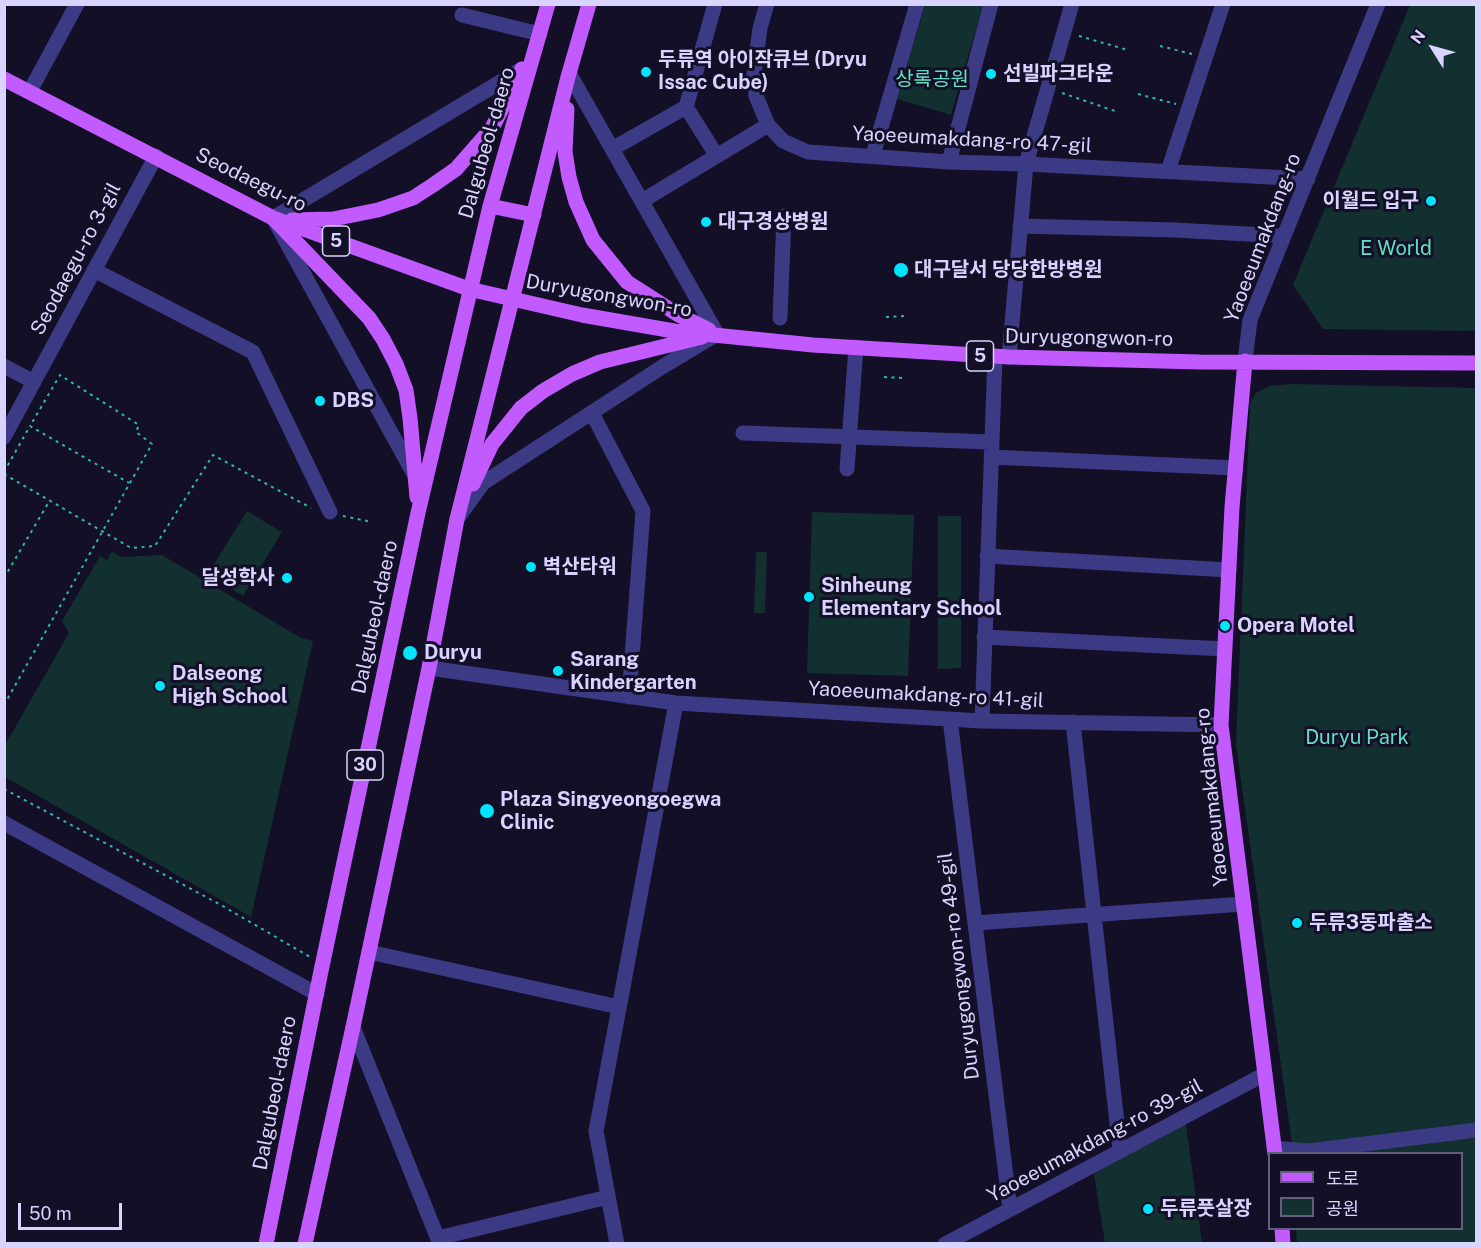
<!DOCTYPE html>
<meta charset="utf-8">
<style>
body{margin:0}
#map{position:relative;width:1481px;height:1248px;overflow:hidden;background:#130f26;font-family:"Public Sans","Noto Sans KR",sans-serif}
canvas{display:block}
.frame{position:absolute;inset:0;border:6px solid #d9d4ff;pointer-events:none}
.legend{position:absolute;left:1268px;top:1152px;width:195px;height:78px;box-sizing:border-box;background:#130f26;border:2px solid #625e7d;margin:0;padding:8px 10px;list-style:none;font-size:18px;color:#d9d4ff}
.legend li{display:flex;align-items:center;gap:12px;height:30px}
.legend b{width:30px;border:2px solid #625e7d}
.north{position:absolute;left:1403px;top:18px;width:60px;height:60px;-webkit-text-stroke:4px #130f26;paint-order:stroke;rotate:307deg;font-size:16px;font-weight:700;line-height:24px;text-align:center;color:#d9d4ff}
.north::after{content:'';display:block;margin:auto;width:21px;height:27px;background:#d9d4ff;clip-path:polygon(50% 0,100% 100%,50% 72%,0 100%)}
.scale{position:absolute;left:18px;top:1203px;width:104px;height:27px;box-sizing:border-box;border:3px solid #d9d4ff;border-top:0;padding-left:8px;font-size:18px;line-height:21px;white-space:nowrap;color:#d9d4ff;-webkit-text-stroke:4px #130f26;paint-order:stroke}
</style>
<div id="map">
<canvas width="1481" height="1248"></canvas>
<div class="frame"></div>
<ul class="legend">
<li><b style="height:8px;background:#c25bff"></b>도로</li>
<li><b style="height:16px;background:#12302f"></b>공원</li>
</ul>
<div class="north">N</div>
<div class="scale">50 m</div>
</div>
<script>
const ctx = document.querySelector('canvas').getContext('2d');
ctx.lineJoin = 'round';
function fill(path, color) { ctx.fillStyle = color; ctx.fill(path, 'evenodd'); }
const poly = rows => new Path2D(rows.map(r => 'M' + r).join(''));
function trace(path, color, width, dash) { ctx.strokeStyle = color; ctx.lineWidth = width; ctx.lineCap = dash ? 'butt' : 'round'; ctx.setLineDash(dash || []); ctx.stroke(path); }
function write(font, color, halo, rows, align = 'center') {
  ctx.font = font + ' "Public Sans","Noto Sans KR",sans-serif'; ctx.lineWidth = 6; ctx.setLineDash([]); ctx.textBaseline = 'middle'; ctx.strokeStyle = halo; ctx.fillStyle = color; for (const [text, x, y, turn = 0] of rows) {
    ctx.save(); ctx.translate(x, y); ctx.rotate((+turn || 0) * Math.PI / 180); ctx.textAlign = isNaN(turn) ? turn : align; if (halo) ctx.strokeText(text, 0, 0); ctx.fillText(text, 0, 0); ctx.restore();
  }
}
const green = poly([
 [925,5,983,5,951,115,897,99],
 [1410,5,1476,5,1476,331,1323,329,1293,285],
 [1290,384,1476,388,1476,1243,1297,1243,1296,1229,1462,1228,1462,1154,1292,1153,1291,1136,1236,745,1250,403,1256,393,1270,386],
 [247,511,282,532,243,596,208,574],
 [812,512,914,515,908,676,807,673],
 [938,516,961,516,961,668,938,669],
 [112,551,121,557,162,555,301,638,313,641,251,917,5,777,5,745,69,633,62,621,100,556,107,560],
 [756,552,767,552,765,613,754,613],
 [1185,1117,1202,1243,1105,1243,1094,1174]
]);
const path = poly([
 [1079,36,1128,50],
 [1160,46,1192,54],
 [1062,93,1115,111],
 [1138,94,1176,104],
 [886,317,905,316],
 [884,377,903,378],
 [4,472,30,426,129,483],
 [4,474,131,548,155,546,213,455,311,508],
 [343,516,372,522],
 [4,578,50,500],
 [4,705,152,444,136,432,139,425,60,375,30,426],
 [4,789,221,905,310,957]
]);
const minor = poly([
 [715,4,686,107,717,156],
 [767,4,760,28,754,74,756,96,768,125,783,141,808,152,949,162,1026,164,1308,179],
 [462,15,540,34],
 [30,91,77,4],
 [612,149,686,107],
 [873,155,917,4],
 [949,162,991,4],
 [1168,171,1223,4],
 [642,201,768,125],
 [1020,226,1175,230,1283,236],
 [94,270,253,352,330,512],
 [780,318,784,216],
 [1009,357,1026,164,1072,4],
 [1245,361,1250,320,1378,4],
 [4,366,34,382],
 [592,413,643,511,629,697],
 [743,433,991,442],
 [4,437,156,156],
 [991,457,1236,468],
 [847,469,856,347],
 [415,476,273,218,522,69],
 [457,519,483,483,662,367,717,334,569,73],
 [987,556,1229,570],
 [984,637,1225,649],
 [429,668,676,703,982,721,1221,725],
 [950,719,1010,1209],
 [982,721,995,357],
 [1073,722,1120,1151],
 [4,823,317,994],
 [975,923,1244,904],
 [369,952,619,1007],
 [353,1027,440,1244],
 [1274,1148,1309,1151,1476,1130],
 [438,1238,608,1197],
 [617,1244,596,1131,676,703],
 [945,1244,1265,1074]
]);
const major = poly([
 [4,79,273,218,469,289,582,315,674,331,813,345,1009,357,1200,362,1476,363],
 [567,109,565,152,569,177,576,202,593,240,627,282,677,314,709,330],
 [490,206,534,215],
 [275,220,369,318,383,339,396,364,406,390,410,418,417,497],
 [292,220,333,219,378,210,413,198,433,185,456,169,492,128,522,69],
 [1245,361,1232,507,1221,725,1275,1154],
 [473,484,492,444,521,408,543,391,572,374,600,362,702,337],
 [1282,1228,1283,1244],
 [266,1244,321,971,418,513,490,206,548,4],
 [305,1244,353,1027,429,668,457,519,568,77,589,4]
]);
const markers = [
 [646,72,6,"#00e5ff"],
 [991,74,6,"#00e5ff"],
 [1431,201,6,"#00e5ff"],
 [706,222,6,"#00e5ff"],
 [901,270,8,"#00e5ff"],
 [320,401,6,"#00e5ff"],
 [531,567,6,"#00e5ff"],
 [287,578,6,"#00e5ff"],
 [809,597,6,"#00e5ff"],
 [1225,626,6,"#00e5ff"],
 [410,653,8,"#00e5ff"],
 [558,671,6,"#00e5ff"],
 [160,686,6,"#00e5ff"],
 [487,811,8,"#00e5ff"],
 [1297,923,6,"#00e5ff"],
 [1148,1209,6,"#00e5ff"]
];
const shields = [
 [336,241,27],
 [980,356,27],
 [365,765,36]
];
const shieldNames = [
 ["5",336,241],
 ["5",980,356],
 ["30",365,765]
];
const poiNames = [
 ["두류역 아이작큐브 (Dryu",658,60],
 ["Issac Cube)",658,83],
 ["선빌파크타운",1003,74],
 ["이월드 입구",1419,201,"right"],
 ["대구경상병원",718,222],
 ["대구달서 당당한방병원",914,270],
 ["DBS",332,401],
 ["벽산타워",543,567],
 ["달성학사",275,578,"right"],
 ["Sinheung",821,586],
 ["Elementary School",821,609],
 ["Opera Motel",1237,626],
 ["Duryu",424,653],
 ["Sarang",570,660],
 ["Kindergarten",570,683],
 ["Dalseong",172,674],
 ["High School",172,697],
 ["Plaza Singyeongoegwa",500,800],
 ["Clinic",500,823],
 ["두류3동파출소",1309,923],
 ["두류풋살장",1160,1209]
];
const parkNames = [
 ["상록공원",932,80],
 ["E World",1396,249],
 ["Duryu Park",1357,738]
];
const streetNames = [
 ["Yaoeeumakdang-ro 47-gil",972,140,3],
 ["Dalgubeol-daero",487,143,-74],
 ["Seodaegu-ro",251,180,26],
 ["Yaoeeumakdang-ro",1263,238,-69],
 ["Seodaegu-ro 3-gil",76,259,-62],
 ["Duryugongwon-ro",609,296,10],
 ["Duryugongwon-ro",1089,338,1],
 ["Dalgubeol-daero",375,617,-78],
 ["Yaoeeumakdang-ro 41-gil",926,695,3],
 ["Yaoeeumakdang-ro",1212,797,-96],
 ["Duryugongwon-ro 49-gil",959,966,-97],
 ["Dalgubeol-daero",275,1093,-79],
 ["Yaoeeumakdang-ro 39-gil",1095,1141,-28]
];
fill(green, '#12302f');
trace(path, '#2fb8b0', 2, [3, 4.5]);
trace(minor, '#3d3a85', 15);
trace(major, '#c25bff', 15);
for (const [x, y, r, color] of markers) { const dot = new Path2D(); dot.arc(x, y, r, 0, 2 * Math.PI); ctx.fillStyle = color; ctx.fill(dot); trace(dot, '#130f26', 2); }
for (const [x, y, w] of shields) { const box = new Path2D(); box.roundRect(x - w / 2, y - 15, w, 30, 4.5); ctx.fillStyle = '#130f26'; ctx.fill(box); trace(box, '#d9d4ff', 1.5); }
write('bold 18px', '#d9d4ff', null, shieldNames);
write('bold 20px', '#d9d4ff', '#130f26', poiNames, 'left');
write('20px', '#5fe0c0', '#130f26', parkNames);
write('20px', '#d9d4ff', '#130f26', streetNames);
</script>
